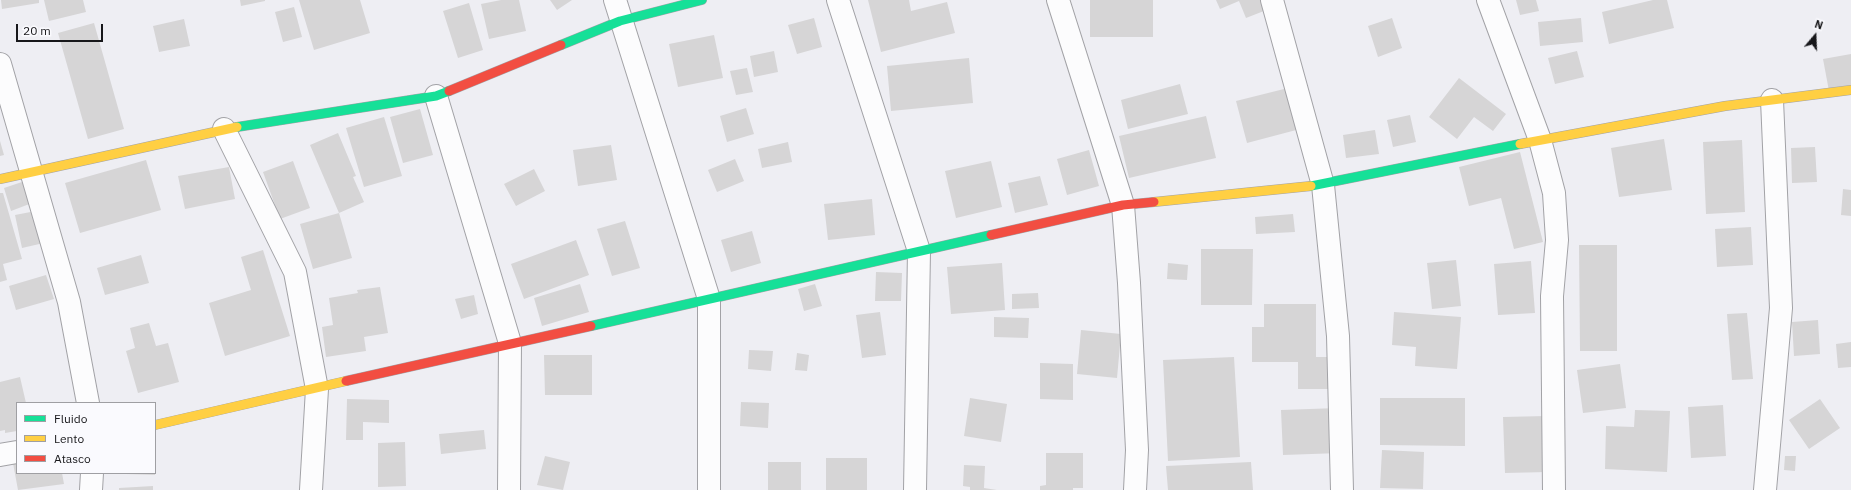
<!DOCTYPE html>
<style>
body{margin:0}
#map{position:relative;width:1851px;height:490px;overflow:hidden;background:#eeeef3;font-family:"IBM Plex Sans",sans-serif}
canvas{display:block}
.legend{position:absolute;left:16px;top:402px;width:140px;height:72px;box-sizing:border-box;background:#fafafe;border:1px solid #9f9fa3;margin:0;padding:5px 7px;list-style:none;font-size:12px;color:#17171a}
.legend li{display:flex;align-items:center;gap:8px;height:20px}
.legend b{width:20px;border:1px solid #9f9fa3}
.north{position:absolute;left:1795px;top:16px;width:40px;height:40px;-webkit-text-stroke:3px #fafafe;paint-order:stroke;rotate:19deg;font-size:11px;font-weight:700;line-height:16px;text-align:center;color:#17171a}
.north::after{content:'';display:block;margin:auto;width:14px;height:18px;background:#17171a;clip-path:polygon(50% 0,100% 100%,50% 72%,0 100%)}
.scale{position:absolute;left:16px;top:24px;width:87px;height:18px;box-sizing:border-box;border:2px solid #17171a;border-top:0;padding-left:5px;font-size:12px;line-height:14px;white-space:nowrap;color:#17171a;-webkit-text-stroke:3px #fafafe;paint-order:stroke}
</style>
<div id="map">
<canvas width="1851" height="490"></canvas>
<ul class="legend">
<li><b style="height:5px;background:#16e098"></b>Fluido</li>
<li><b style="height:5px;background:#ffcf43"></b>Lento</li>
<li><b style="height:5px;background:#f24e42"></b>Atasco</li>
</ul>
<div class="north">N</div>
<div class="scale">20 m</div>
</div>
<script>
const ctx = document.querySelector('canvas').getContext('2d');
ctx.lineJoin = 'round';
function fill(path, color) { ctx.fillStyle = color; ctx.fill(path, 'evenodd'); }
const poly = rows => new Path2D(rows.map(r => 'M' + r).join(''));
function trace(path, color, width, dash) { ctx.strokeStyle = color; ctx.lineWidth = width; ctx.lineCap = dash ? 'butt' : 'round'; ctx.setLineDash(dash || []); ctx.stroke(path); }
const building = poly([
 [1,0,39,0,39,3,2,9],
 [44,0,83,0,86,12,49,21],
 [240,0,265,0,265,1,241,6],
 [299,0,360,0,370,33,314,50],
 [501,0,519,0,526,31,489,39,481,4],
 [550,0,572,0,557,10],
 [868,0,909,0,911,11,947,2,955,33,881,52],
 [1090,0,1153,0,1153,37,1090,37],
 [1216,0,1266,0,1269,9,1246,18,1239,1,1220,9],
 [1516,0,1536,0,1539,11,1520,15],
 [1653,0,1667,0,1674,28,1609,44,1602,12],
 [469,3,483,50,458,58,443,11],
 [294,7,302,37,283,42,275,12],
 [814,18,822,47,797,54,788,25],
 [1392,18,1402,48,1378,57,1368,26],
 [1581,18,1583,42,1540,46,1538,22],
 [184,19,190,46,159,52,153,26],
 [94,23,124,129,88,139,58,33],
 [714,35,723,78,678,87,669,44],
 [774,51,778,72,754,77,750,56],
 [1577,51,1584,77,1555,84,1548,58],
 [1851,54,1851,87,1829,91,1823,59],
 [969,58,973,103,891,111,887,66],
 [747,68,753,92,736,95,730,71],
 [1459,78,1506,114,1493,131,1474,117,1457,139,1429,117],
 [1180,84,1188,114,1128,129,1121,100],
 [1288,88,1300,129,1247,143,1236,101],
 [746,108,754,134,727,142,720,116],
 [420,109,433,155,403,163,390,117],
 [1410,115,1416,142,1393,147,1387,120],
 [1206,116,1216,158,1129,178,1119,136],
 [384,117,402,176,364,187,346,128],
 [1375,130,1379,154,1346,158,1343,135],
 [338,133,356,176,353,177,364,202,339,213,310,145],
 [1664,139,1672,190,1619,197,1611,148],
 [1742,140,1745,212,1706,214,1703,142],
 [0,141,4,155,0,156],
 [788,142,792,162,762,168,758,149],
 [611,145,617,180,578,186,573,150],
 [1815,147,1817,182,1792,183,1791,148],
 [1089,150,1099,186,1067,195,1057,159],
 [1520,152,1543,242,1514,249,1501,198,1469,206,1459,167],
 [735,159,744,181,717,192,708,170],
 [146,160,161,210,80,233,65,183],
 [293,161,310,208,280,219,263,172],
 [991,161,1002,207,956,218,945,171],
 [229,167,235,199,185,209,178,176],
 [534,169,545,191,516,206,504,184],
 [1040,176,1048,205,1015,213,1008,183],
 [25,181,32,203,11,211,4,188],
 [1843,189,1851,190,1851,216,1841,215],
 [0,193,3,193,22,259,3,264,7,280,0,282],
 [872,199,875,235,828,240,824,204],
 [41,210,48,242,22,248,15,215],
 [339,213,352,258,313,269,300,224],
 [1293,214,1295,232,1256,234,1255,217],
 [625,221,640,268,612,276,597,229],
 [1751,227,1753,265,1717,267,1715,229],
 [752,231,761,263,731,272,721,240],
 [576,240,589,275,524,299,511,264],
 [1579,245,1617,245,1617,351,1580,351],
 [1201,249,1253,249,1252,305,1201,305],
 [263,250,290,336,225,356,209,303,251,290,241,257],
 [141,255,149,283,105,295,97,268],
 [1456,260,1461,306,1432,309,1427,263],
 [1531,261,1535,313,1498,315,1494,264],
 [1002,263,1005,310,951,314,947,267],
 [1168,263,1188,265,1187,280,1167,279],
 [876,272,902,273,901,301,875,301],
 [46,275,54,299,16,310,9,286],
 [580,284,589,312,542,326,534,298],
 [815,284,822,306,804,311,798,289],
 [380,287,388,333,364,337,366,351,326,357,322,327,333,325,329,298,358,293,357,290],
 [1038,293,1039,308,1012,309,1012,294],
 [474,295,478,314,461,319,455,299],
 [1264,304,1316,304,1316,357,1337,357,1337,389,1298,389,1298,362,1252,362,1252,327,1264,327],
 [880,312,886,355,862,358,856,315],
 [1394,312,1461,317,1457,369,1415,366,1416,347,1392,345],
 [1747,313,1753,379,1732,380,1727,314],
 [994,317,1029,318,1028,338,994,337],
 [1818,320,1820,354,1794,356,1792,322],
 [149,323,156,346,168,343,179,382,138,393,126,351,135,348,130,328],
 [1081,330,1121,334,1117,378,1077,374],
 [1851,342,1851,367,1838,368,1836,344],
 [749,350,773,351,771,371,748,369],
 [797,353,809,355,807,371,795,370],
 [544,355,592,355,592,395,545,395],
 [1234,357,1240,457,1168,461,1163,360],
 [1040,363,1073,364,1073,400,1040,399],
 [1620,364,1626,408,1583,413,1577,370],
 [20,377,26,403,17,403,17,431,5,433,5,430,0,431,0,382],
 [970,398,1007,404,1001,442,964,436],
 [1380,398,1465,398,1465,446,1380,445],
 [347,399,389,400,389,423,363,422,363,440,346,440],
 [1820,399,1840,428,1809,449,1789,420],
 [741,402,769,403,768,428,740,426],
 [1723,405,1726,456,1691,458,1688,407],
 [1338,408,1340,453,1283,455,1281,410],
 [1635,410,1670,411,1667,472,1605,469,1606,426,1634,427],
 [1546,416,1548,472,1505,473,1503,417],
 [484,430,486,449,441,454,439,434],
 [405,442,406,486,378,487,378,443],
 [1382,450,1424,452,1423,489,1380,488],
 [1046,453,1083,453,1083,488,1073,488,1073,490,1040,490,1040,486,1046,485],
 [545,456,570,462,563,490,537,485],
 [1785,456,1796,456,1795,471,1784,470],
 [826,458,867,458,867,490,826,490],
 [17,462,17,473,62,473,64,484,18,490,13,463],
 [768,462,801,462,801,490,768,490],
 [1251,462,1253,490,1168,490,1166,466],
 [964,465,985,466,984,488,997,490,970,490,970,487,963,486],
 [126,473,155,473,155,475,126,474],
 [153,486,153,490,119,490,119,488]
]);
const street = poly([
 [615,0,709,299,709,490],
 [838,0,919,251,915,490],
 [1058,0,1123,205,1129,283,1137,450,1135,490],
 [1272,0,1323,185,1338,336,1342,490],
 [1488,0,1540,140,1554,193,1557,240,1552,296,1554,490],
 [0,64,69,302,88,403],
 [436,96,510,343,509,490],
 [224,129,295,272,317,389,311,490],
 [0,455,17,452],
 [91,490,92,473],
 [1765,490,1781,308,1772,100]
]);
const fast = poly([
 [561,45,620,21,702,0],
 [237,127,436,96,449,91],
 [1311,186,1520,144],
 [591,326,991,235]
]);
const slow = poly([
 [1520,144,1725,106,1851,90],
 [0,179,237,127],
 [1154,202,1311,186],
 [155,425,346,381]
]);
const jam = poly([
 [449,91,561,45],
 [991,235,1123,205,1154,202],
 [346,381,591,326]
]);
fill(building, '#d6d5d6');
trace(street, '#a2a2a6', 24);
trace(fast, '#a2a2a6', 10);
trace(slow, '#a2a2a6', 10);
trace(jam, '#a2a2a6', 10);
trace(street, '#fcfcfd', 22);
trace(fast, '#16e098', 9);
trace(slow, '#ffcf43', 9);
trace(jam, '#f24e42', 9);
</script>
